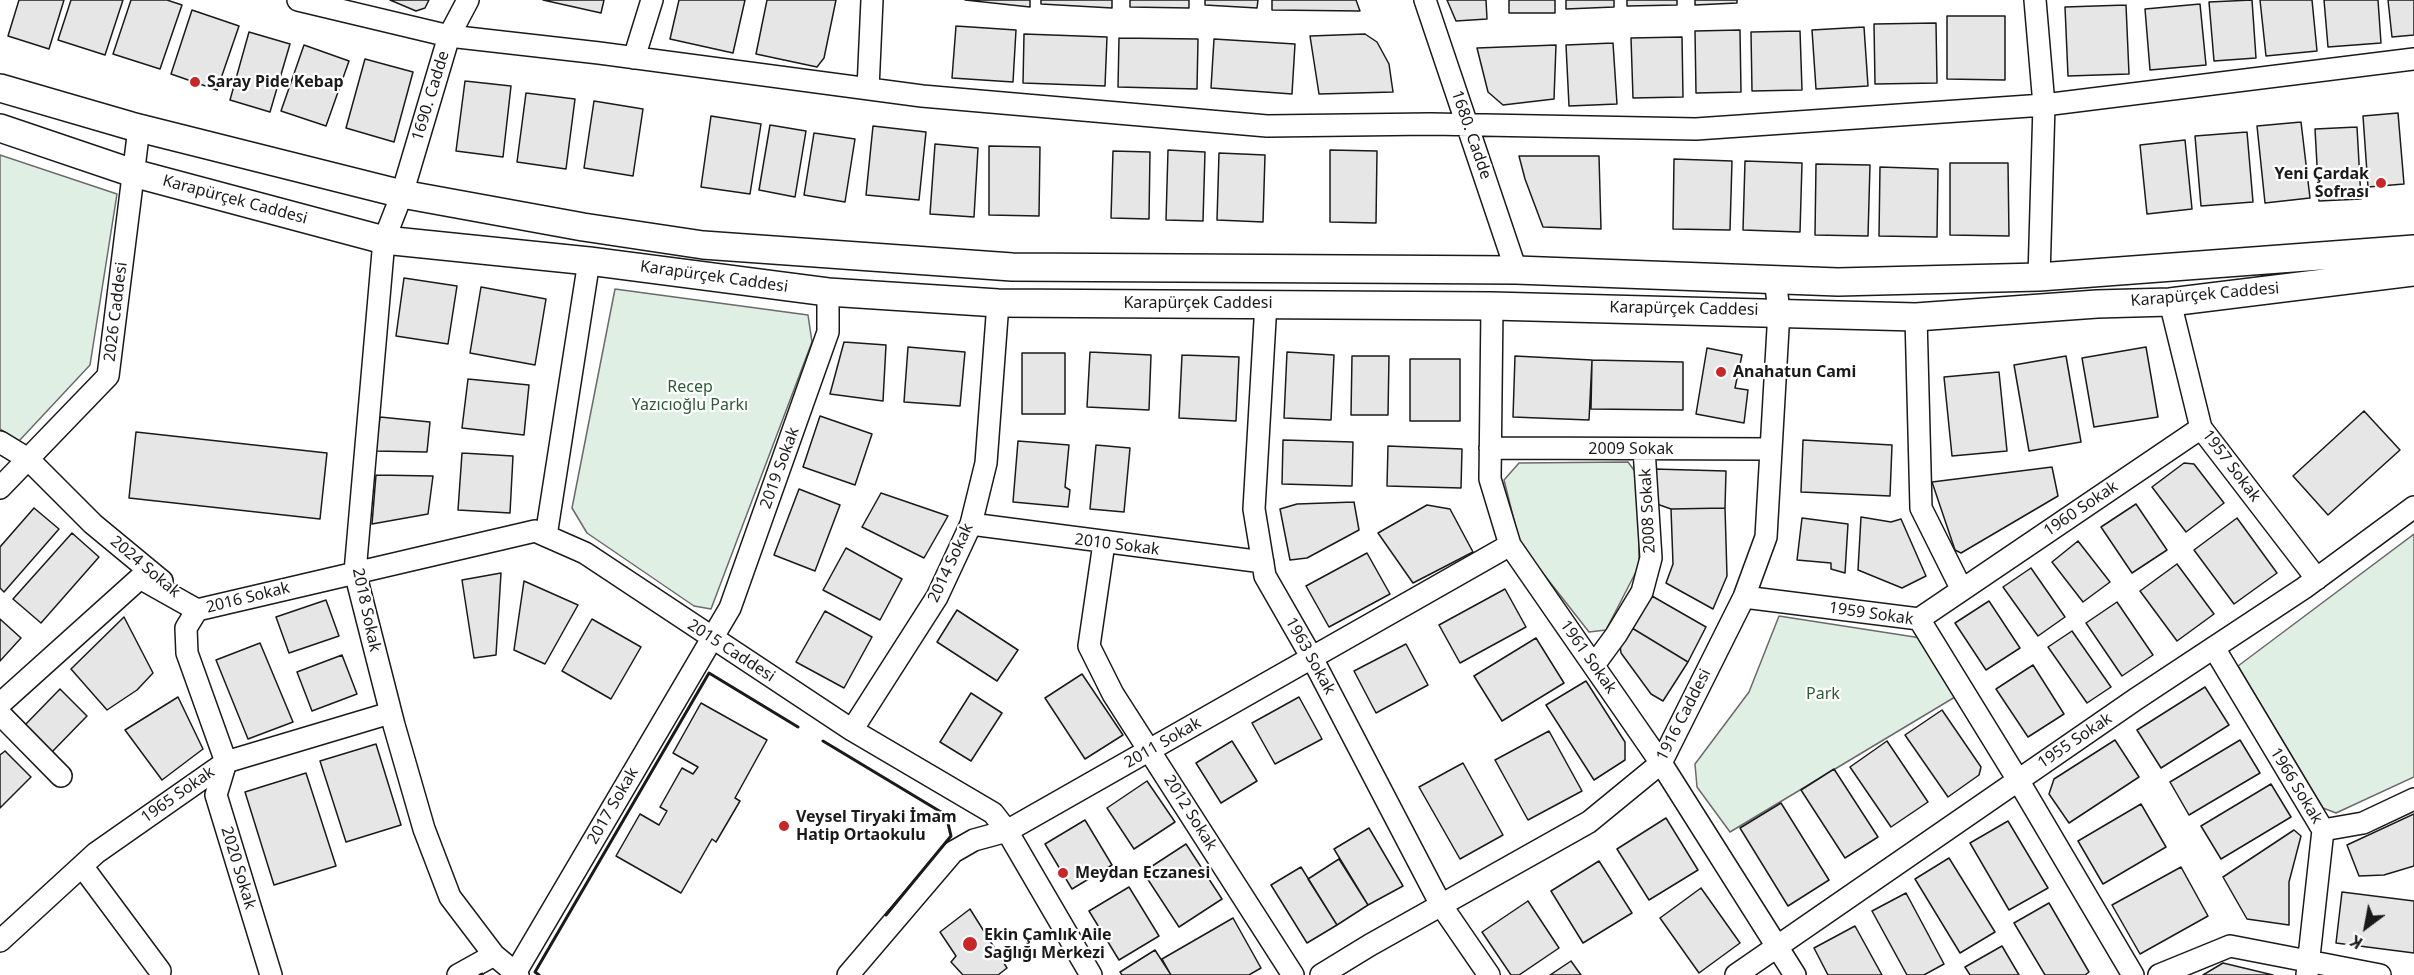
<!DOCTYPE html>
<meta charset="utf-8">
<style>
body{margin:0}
#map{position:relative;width:2414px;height:975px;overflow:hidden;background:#fff;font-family:"Noto Sans",sans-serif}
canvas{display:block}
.north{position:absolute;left:2336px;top:897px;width:60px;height:60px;-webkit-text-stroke:4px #fff;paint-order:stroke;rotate:212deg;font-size:16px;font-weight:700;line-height:24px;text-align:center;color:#1a1a1a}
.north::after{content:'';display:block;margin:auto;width:21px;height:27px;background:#1a1a1a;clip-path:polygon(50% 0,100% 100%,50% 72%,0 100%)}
</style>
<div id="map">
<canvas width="2414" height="975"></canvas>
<div class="north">K</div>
</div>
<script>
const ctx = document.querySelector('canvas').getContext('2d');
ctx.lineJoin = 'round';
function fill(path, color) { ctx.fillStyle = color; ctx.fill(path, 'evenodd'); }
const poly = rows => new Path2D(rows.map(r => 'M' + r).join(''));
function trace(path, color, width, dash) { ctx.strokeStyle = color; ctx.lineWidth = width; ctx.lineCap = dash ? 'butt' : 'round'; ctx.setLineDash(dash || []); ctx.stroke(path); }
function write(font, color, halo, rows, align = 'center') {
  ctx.font = font + ' "Noto Sans",sans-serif'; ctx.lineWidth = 4.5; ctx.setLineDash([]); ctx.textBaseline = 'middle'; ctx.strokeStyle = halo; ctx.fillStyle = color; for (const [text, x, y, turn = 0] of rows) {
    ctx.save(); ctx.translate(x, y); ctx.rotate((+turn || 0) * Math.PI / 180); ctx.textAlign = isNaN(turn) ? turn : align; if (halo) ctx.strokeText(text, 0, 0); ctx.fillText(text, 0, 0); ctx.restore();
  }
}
const green = poly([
 [0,155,117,194,90,365,19,441,0,429,0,155],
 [615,289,808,315,812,342,711,609,694,606,587,533,572,508,615,289],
 [1628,462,1639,477,1639,566,1606,630,1589,632,1520,544,1504,480,1519,463,1628,462],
 [2414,534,2414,777,2336,813,2323,808,2238,666,2414,534],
 [1779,616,1921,638,1955,697,1730,832,1697,787,1695,764,1749,692,1779,616]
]);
const building = poly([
 [19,0,64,0,49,49,8,36,19,0],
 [71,0,123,0,105,55,58,40,71,0],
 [131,0,167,0,182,5,160,69,113,54,131,0],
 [390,0,429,0,425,8,416,11,390,0],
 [543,0,604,0,601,13,543,0],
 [679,0,745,0,733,53,670,39,679,0],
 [767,0,836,0,824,58,817,67,756,54,767,0],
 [965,0,1030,0,1030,7,965,0],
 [1041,0,1112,0,1112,8,1041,4,1041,0],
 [1130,0,1189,0,1189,8,1130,7,1130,0],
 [1205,0,1258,0,1257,8,1205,5,1205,0],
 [1272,0,1356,0,1360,11,1272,10,1272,0],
 [1447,0,1486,0,1487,19,1456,21,1447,0],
 [1509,0,1555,0,1555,13,1509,13,1509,0],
 [1566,0,1614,0,1614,7,1566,9,1566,0],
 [1627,0,1677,0,1677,5,1627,6,1627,0],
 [1695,0,1737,0,1737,3,1695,5,1695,0],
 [2252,0,2256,58,2214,61,2209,2,2252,0],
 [2260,0,2312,0,2317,51,2266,56,2260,0],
 [2324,0,2378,0,2381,43,2328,47,2324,0],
 [2388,0,2414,0,2414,35,2392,37,2388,0],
 [2200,4,2206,65,2150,70,2145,9,2200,4],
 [2126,5,2129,74,2068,76,2065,7,2126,5],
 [192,10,239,26,217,90,171,74,192,10],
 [1947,16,2005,16,2005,80,1947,79,1947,16],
 [1936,23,1937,83,1875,84,1874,24,1936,23],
 [956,26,1016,30,1013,82,952,78,956,26],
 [1864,27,1868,86,1816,89,1812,30,1864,27],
 [1740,30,1741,92,1696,93,1695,31,1740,30],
 [1800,31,1802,90,1752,91,1751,32,1800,31],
 [249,32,290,44,270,112,230,100,249,32],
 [1024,34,1107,37,1105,86,1023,83,1024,34],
 [1365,34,1377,42,1389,64,1393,92,1319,94,1310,36,1365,34],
 [1682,37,1683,97,1633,98,1631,38,1682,37],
 [1119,38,1198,39,1197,89,1118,87,1119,38],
 [1214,39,1295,44,1292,94,1211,88,1214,39],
 [1613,43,1617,104,1569,106,1566,45,1613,43],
 [304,45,349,61,326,126,281,111,304,45],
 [1556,45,1554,99,1503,105,1488,92,1477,48,1556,45],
 [365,59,413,72,394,142,346,128,365,59],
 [465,81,511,86,503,157,456,151,465,81],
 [526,93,575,99,566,169,517,162,526,93],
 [594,101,643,109,633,176,584,168,594,101],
 [2398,113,2404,184,2368,187,2363,116,2398,113],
 [711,116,761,124,750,194,701,187,711,116],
 [2301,122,2310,198,2265,203,2257,126,2301,122],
 [770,125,806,131,795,197,759,190,770,125],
 [873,126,926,132,919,200,866,195,873,126],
 [2357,127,2361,199,2319,201,2315,129,2357,127],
 [2247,132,2253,202,2201,206,2195,136,2247,132],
 [814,133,855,139,845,202,804,195,814,133],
 [2185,140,2192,209,2147,214,2140,145,2185,140],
 [935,144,978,148,974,217,930,214,935,144],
 [989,146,1040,147,1039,216,989,215,989,146],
 [1168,150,1205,152,1203,221,1166,220,1168,150],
 [1330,150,1377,151,1376,223,1330,222,1330,150],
 [1113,151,1150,152,1149,219,1111,218,1113,151],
 [1219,153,1265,155,1263,222,1217,220,1219,153],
 [1519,156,1599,156,1601,229,1543,227,1525,179,1519,156],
 [1674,159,1732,161,1730,230,1673,229,1674,159],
 [1745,161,1802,163,1800,232,1743,230,1745,161],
 [1950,163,2008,163,2009,236,1950,235,1950,163],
 [1816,164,1870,165,1868,236,1815,235,1816,164],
 [1880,167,1938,169,1937,237,1879,236,1880,167],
 [404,278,457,286,448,344,396,336,404,278],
 [481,287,546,299,535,365,470,353,481,287],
 [844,342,886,345,883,401,830,394,844,342],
 [908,347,965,352,960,406,904,402,908,347],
 [2146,347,2158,417,2094,427,2082,358,2146,347],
 [1707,348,1742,355,1735,388,1748,390,1744,423,1696,414,1707,348],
 [1090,352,1151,355,1149,410,1087,407,1090,352],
 [1287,352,1334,355,1331,420,1284,418,1287,352],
 [1022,353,1065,353,1065,414,1022,414,1022,353],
 [1182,355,1239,357,1236,421,1179,418,1182,355],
 [1352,356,1389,356,1388,415,1351,415,1352,356],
 [1515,356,1592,360,1589,420,1513,417,1515,356],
 [2066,356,2081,442,2029,451,2014,365,2066,356],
 [1410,359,1460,359,1460,421,1410,421,1410,359],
 [1592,360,1683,362,1683,410,1591,409,1592,360],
 [1999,372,2007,451,1952,456,1944,377,1999,372],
 [468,379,529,385,524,435,462,428,468,379],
 [2364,411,2400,450,2328,515,2293,476,2364,411],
 [820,416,872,434,855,485,803,467,820,416],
 [380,417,430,422,427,452,375,451,380,417],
 [136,432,327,453,320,519,129,498,136,432],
 [1283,440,1353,442,1352,486,1282,484,1283,440],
 [1803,440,1892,445,1890,496,1801,492,1803,440],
 [1018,441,1069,445,1065,487,1070,490,1068,507,1013,502,1018,441],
 [1096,445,1130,448,1124,512,1090,509,1096,445],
 [1388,446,1462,449,1461,488,1387,486,1388,446],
 [462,453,513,456,510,513,458,510,462,453],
 [2184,463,2194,464,2224,503,2186,532,2152,487,2184,463],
 [2052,467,2058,496,1961,553,1955,550,1932,482,2052,467],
 [1653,469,1726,471,1725,508,1671,509,1654,503,1653,469],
 [376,475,433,476,428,514,372,524,376,475],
 [799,489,840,505,815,571,774,555,799,489],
 [881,493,948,516,924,558,862,527,881,493],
 [1354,502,1359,530,1307,558,1290,560,1280,509,1297,504,1354,502],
 [2136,504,2167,550,2132,573,2101,527,2136,504],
 [1427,505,1450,509,1473,552,1413,583,1378,533,1427,505],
 [34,508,59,529,4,592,0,588,0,547,34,508],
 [1725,508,1727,576,1713,609,1666,583,1673,564,1671,509,1725,508],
 [1861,517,1891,522,1901,519,1926,576,1902,588,1858,570,1861,517],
 [1802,518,1848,524,1845,573,1831,569,1831,563,1797,560,1802,518],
 [2237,518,2277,573,2234,604,2194,550,2237,518],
 [72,533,99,557,41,623,13,599,72,533],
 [2078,541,2110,582,2083,602,2052,562,2078,541],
 [846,548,902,579,880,620,823,590,846,548],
 [1367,553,1390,594,1329,627,1306,586,1367,553],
 [2177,564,2214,614,2177,641,2140,591,2177,564],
 [2031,568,2065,617,2038,636,2003,587,2031,568],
 [501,573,496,655,474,658,462,580,501,573],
 [524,581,578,605,545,664,514,650,524,581],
 [1505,589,1526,627,1460,663,1439,625,1505,589],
 [1652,596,1706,627,1688,662,1632,628,1652,596],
 [326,600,339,636,289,653,276,617,326,600],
 [1989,601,2020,648,1986,670,1955,623,1989,601],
 [2117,602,2153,655,2122,676,2086,623,2117,602],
 [957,610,1018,650,997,681,937,642,957,610],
 [825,611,872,637,844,688,796,662,825,611],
 [124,617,153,673,137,690,107,710,71,669,124,617],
 [0,619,21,638,0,661,0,619],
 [592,619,641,647,611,699,562,671,592,619],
 [1632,628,1688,662,1663,701,1651,694,1621,653,1620,645,1632,628],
 [2072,631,2111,687,2087,703,2048,647,2072,631],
 [1536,638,1564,683,1502,721,1474,676,1536,638],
 [260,643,293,722,248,739,216,660,260,643],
 [1406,644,1428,685,1376,713,1354,671,1406,644],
 [342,655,357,694,312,711,297,672,342,655],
 [2033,665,2064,714,2028,737,1996,689,2033,665],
 [1082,674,1123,735,1085,759,1045,698,1082,674],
 [1586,681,1625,742,1625,760,1594,780,1546,705,1586,681],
 [2205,687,2229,725,2161,768,2137,730,2205,687],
 [60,689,87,716,50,754,23,727,60,689],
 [971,693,1002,713,971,761,940,742,971,693],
 [178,697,203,749,162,780,125,730,178,697],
 [1299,697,1322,739,1275,764,1252,723,1299,697],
 [701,703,767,740,735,798,740,801,716,842,712,839,681,893,616,856,640,814,659,825,667,811,660,807,682,768,693,774,698,767,673,753,701,703],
 [1942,710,1981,767,1979,775,1948,797,1905,735,1942,710],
 [1549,731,1582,791,1528,820,1495,760,1549,731],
 [2115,740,2139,777,2069,823,2049,794,2054,779,2115,740],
 [2240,740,2260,773,2189,815,2170,782,2240,740],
 [1232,741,1257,781,1221,803,1196,763,1232,741],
 [1887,741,1928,802,1891,827,1850,767,1887,741],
 [376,744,401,825,346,842,320,761,376,744],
 [5,751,31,777,0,808,0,755,5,751],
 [1463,763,1503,835,1460,859,1419,787,1463,763],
 [1834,769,1878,837,1845,858,1801,790,1834,769],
 [306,773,336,866,274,885,245,792,306,773],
 [1147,781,1175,822,1134,849,1107,808,1147,781],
 [2271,784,2291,817,2221,859,2201,826,2271,784],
 [1781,803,1829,880,1788,906,1740,828,1781,803],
 [2141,804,2166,847,2103,884,2078,841,2141,804],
 [2414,814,2414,866,2384,875,2359,876,2347,845,2414,814],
 [1666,818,1698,870,1649,900,1617,849,1666,818],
 [1085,820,1112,865,1072,889,1045,844,1085,820],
 [2008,821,2048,888,2009,910,1970,843,2008,821],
 [1369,828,1403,886,1368,905,1334,849,1369,828],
 [2294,830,2301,836,2289,882,2289,925,2247,919,2223,877,2294,830],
 [1186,844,1222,899,1179,927,1143,872,1186,844],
 [1949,858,1995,932,1960,953,1915,879,1949,858],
 [1339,859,1368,905,1337,925,1308,879,1339,859],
 [1599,861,1632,913,1583,943,1551,891,1599,861],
 [1301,867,1337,925,1307,943,1271,885,1301,867],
 [2181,867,2208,916,2140,954,2112,905,2181,867],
 [1129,887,1159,936,1119,960,1089,911,1129,887],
 [1701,888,1740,943,1699,973,1660,918,1701,888],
 [2342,892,2414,901,2414,953,2336,943,2342,892],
 [1906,893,1944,964,1924,975,1907,975,1872,911,1906,893],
 [1528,901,1559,948,1519,975,1511,975,1482,932,1528,901],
 [2049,903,2089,972,2085,975,2045,975,2014,923,2049,903],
 [970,909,1007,968,998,975,963,975,951,962,956,956,940,932,970,909],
 [1233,918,1261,968,1249,975,1171,975,1162,959,1233,918],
 [1855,926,1882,975,1828,975,1814,948,1855,926],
 [2002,946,2019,975,1970,975,1965,967,2002,946],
 [1155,950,1171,975,1122,975,1120,972,1155,950],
 [1571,961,1581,975,1550,975,1571,961],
 [2223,963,2273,975,2203,975,2223,963]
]);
const minor = poly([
 [298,0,449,36,599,53,922,96,1267,126,1431,124,1696,129,2044,105,2414,59],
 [468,0,449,36,402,194,384,240,355,572,394,725,424,829,450,897,494,955,518,975],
 [1425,0,1516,270],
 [2035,0,2044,105,2039,277],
 [634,58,652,0],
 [868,89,872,0],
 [2170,302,2201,428,2317,579],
 [1266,303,1254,509,1265,576,1312,658,1441,905,1489,975],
 [1492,306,1490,479,1510,545,1661,763,1795,975],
 [1916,317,1921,508,1962,590],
 [0,442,28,459,93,524,162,581],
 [1490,448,1771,449],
 [0,488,108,376,139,128],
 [971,524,1263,562],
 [546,536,589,261],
 [1104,543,1089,646,1113,694,1293,975],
 [1744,597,1919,619],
 [197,610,186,628,187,653,226,762,216,795,271,975],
 [1919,619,2018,780,2133,975],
 [1919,619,2201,428],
 [2214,648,2323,830,2307,975],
 [1594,665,1616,635,1642,592,1651,558,1644,449],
 [0,704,140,578,197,610,535,531,585,553,852,730,993,813,1007,831,1091,975],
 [0,714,61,776],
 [852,730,937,597,971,524,986,463,998,303],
 [2323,830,2363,823,2414,799],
 [82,866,160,971],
 [0,941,96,853,226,762,390,713],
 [458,975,494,955],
 [514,975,730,608,828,332,828,292],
 [848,975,953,852,974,840,1007,831,1510,545],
 [1321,975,1370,945,1589,822,1661,763,1744,597,1766,537,1779,311,1775,279],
 [1736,975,2136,699,2304,588,2414,507],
 [2159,975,2230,946,2380,975]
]);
const major = poly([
 [0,88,131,126,402,194,583,227,703,245,1012,267,1516,270,1838,282,2039,277,2414,249],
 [0,128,133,173,384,240,589,261,828,292,998,303,1492,306,1916,317,2097,304,2170,302,2414,272]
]);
const wall = poly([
 [823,741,946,815,951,836,886,915],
 [480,975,482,974],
 [539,975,535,972,709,673,798,727]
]);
const markers = [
 [195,82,6,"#c62828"],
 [2381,183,6,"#c62828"],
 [1721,372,6,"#c62828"],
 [784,826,6,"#c62828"],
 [1063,873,6,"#c62828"],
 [970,944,8,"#c62828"]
];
const poiNames = [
 ["Saray Pide Kebap",207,82],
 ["Yeni Çardak",2369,174,"right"],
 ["Sofrası",2369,192,"right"],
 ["Anahatun Cami",1733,372],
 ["Veysel Tiryaki İmam",796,817],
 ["Hatip Ortaokulu",796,835],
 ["Meydan Eczanesi",1075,873],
 ["Ekin Çamlık Aile",984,935],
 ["Sağlığı Merkezi",984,953]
];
const streetNames = [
 ["1690. Cadde",431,96,-73],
 ["1680. Cadde",1471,135,71],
 ["Karapürçek Caddesi",235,200,15],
 ["Karapürçek Caddesi",714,277,8],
 ["Karapürçek Caddesi",2205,295,-5],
 ["Karapürçek Caddesi",1198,303],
 ["Karapürçek Caddesi",1684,309,1],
 ["2026 Caddesi",116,312,-83],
 ["2009 Sokak",1631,449],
 ["1957 Sokak",2231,466,53],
 ["2019 Sokak",780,468,-70],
 ["1960 Sokak",2081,509,-34],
 ["2008 Sokak",1648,511,-93],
 ["2010 Sokak",1117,545,7],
 ["2014 Sokak",951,563,-65],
 ["2024 Sokak",145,567,40],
 ["2016 Sokak",248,598,-14],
 ["2018 Sokak",366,610,78],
 ["1959 Sokak",1871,614,8],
 ["2015 Caddesi",731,651,33],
 ["1963 Sokak",1310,656,61],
 ["1961 Sokak",1588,657,55],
 ["1916 Caddesi",1684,715,-63],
 ["1955 Sokak",2075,741,-34],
 ["2011 Sokak",1163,743,-30],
 ["1966 Sokak",2296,786,59],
 ["1965 Sokak",178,795,-35],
 ["2017 Sokak",613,806,-60],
 ["2012 Sokak",1190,813,58],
 ["2020 Sokak",238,868,73]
];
const parkNames = [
 ["Recep",690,387],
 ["Yazıcıoğlu Parkı",690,405],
 ["Park",1823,694]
];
fill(green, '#e0efe3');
trace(green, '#6a6a6a', 1.5);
fill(building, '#e6e6e6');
trace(building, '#1a1a1a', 1.5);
trace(minor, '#1a1a1a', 24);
trace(major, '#1a1a1a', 30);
trace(minor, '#fff', 21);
trace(major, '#fff', 27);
trace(wall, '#1a1a1a', 3);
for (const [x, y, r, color] of markers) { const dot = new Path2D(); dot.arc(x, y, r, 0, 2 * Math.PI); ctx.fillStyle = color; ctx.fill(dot); trace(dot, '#fff', 2); }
write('bold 16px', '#1a1a1a', '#fff', poiNames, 'left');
write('16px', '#1a1a1a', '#fff', streetNames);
write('16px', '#2b5a34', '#fff', parkNames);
</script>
